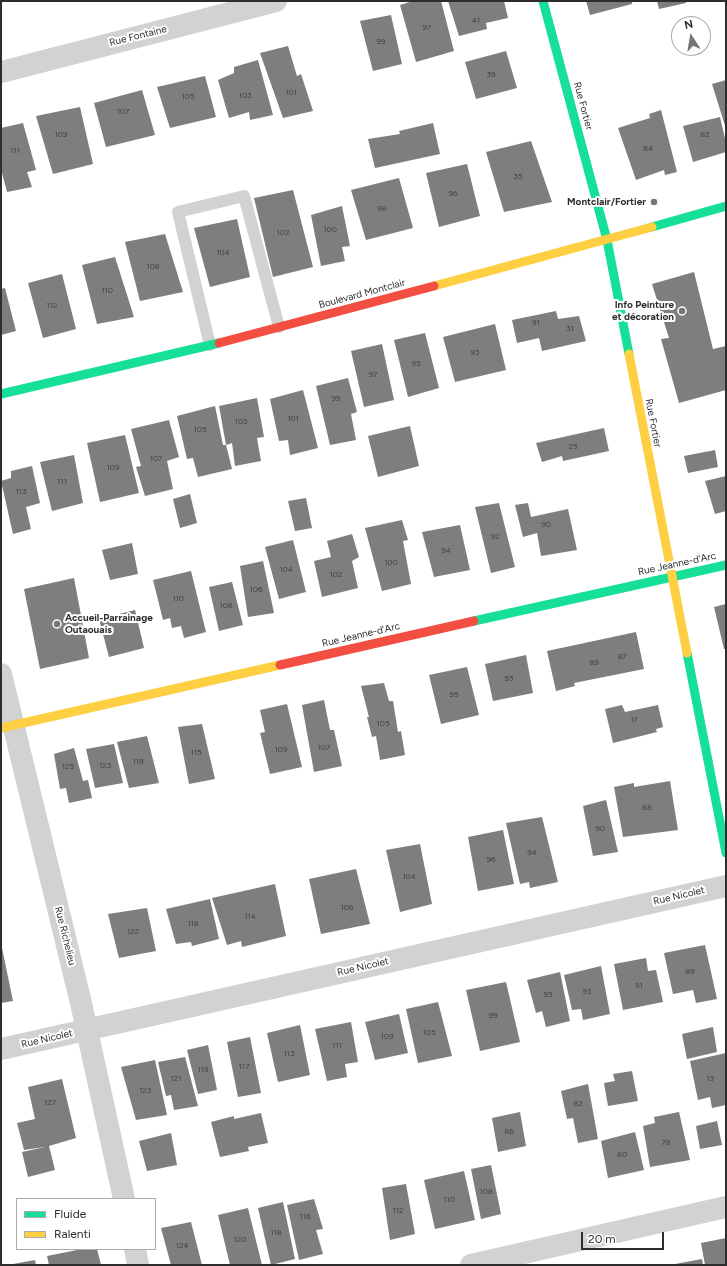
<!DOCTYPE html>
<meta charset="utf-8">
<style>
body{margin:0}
#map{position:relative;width:727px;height:1266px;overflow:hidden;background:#fff;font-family:Figtree,sans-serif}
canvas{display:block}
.frame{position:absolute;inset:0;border:2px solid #2d2d2d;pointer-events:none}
.legend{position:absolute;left:16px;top:1198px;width:140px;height:52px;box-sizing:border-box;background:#fff;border:1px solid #ababab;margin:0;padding:5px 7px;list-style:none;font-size:12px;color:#2d2d2d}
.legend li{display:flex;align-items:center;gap:8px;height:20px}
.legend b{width:20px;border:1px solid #ababab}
.north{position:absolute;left:671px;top:16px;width:40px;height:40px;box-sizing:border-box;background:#fff;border:1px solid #ababab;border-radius:50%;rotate:348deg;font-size:11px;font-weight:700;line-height:16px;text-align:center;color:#2d2d2d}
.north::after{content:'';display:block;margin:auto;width:14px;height:18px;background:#767676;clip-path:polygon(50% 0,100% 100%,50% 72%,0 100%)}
.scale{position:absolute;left:581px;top:1232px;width:83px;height:18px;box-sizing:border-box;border:2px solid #2d2d2d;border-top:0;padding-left:5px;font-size:12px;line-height:14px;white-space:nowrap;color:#2d2d2d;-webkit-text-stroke:3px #fff;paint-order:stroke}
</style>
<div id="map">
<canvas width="727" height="1266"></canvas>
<div class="frame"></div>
<ul class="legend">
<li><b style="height:5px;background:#16e098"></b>Fluide</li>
<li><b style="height:5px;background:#ffcf43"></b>Ralenti</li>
</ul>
<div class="north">N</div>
<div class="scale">20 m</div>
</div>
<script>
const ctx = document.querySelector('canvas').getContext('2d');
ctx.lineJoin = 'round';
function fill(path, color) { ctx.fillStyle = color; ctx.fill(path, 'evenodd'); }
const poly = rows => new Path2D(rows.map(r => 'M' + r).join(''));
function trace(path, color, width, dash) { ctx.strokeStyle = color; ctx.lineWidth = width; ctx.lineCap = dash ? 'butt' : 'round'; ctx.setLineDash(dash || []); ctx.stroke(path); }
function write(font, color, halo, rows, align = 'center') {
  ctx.font = font + ' Figtree,sans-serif'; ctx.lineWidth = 4; ctx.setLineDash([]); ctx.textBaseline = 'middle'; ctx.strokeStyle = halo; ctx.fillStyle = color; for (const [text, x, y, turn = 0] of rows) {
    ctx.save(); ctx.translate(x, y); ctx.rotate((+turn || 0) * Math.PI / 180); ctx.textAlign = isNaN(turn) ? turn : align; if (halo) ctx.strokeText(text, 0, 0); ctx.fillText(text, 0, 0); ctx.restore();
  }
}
const building = poly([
 [413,1,441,1,454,51,416,62,400,5],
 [448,1,504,1,508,18,486,23,487,29,459,36],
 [586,1,632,1,632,4,590,15],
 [657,1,686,1,686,3,659,9],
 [391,15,402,64,373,71,360,21],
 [288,46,297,76,301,74,313,111,283,118,260,53],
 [506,51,517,88,476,99,465,62],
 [258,60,273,115,250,120,249,112,229,118,218,80,234,73,234,67],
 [205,76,216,117,170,128,157,87],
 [726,80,726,129,712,84],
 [142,90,155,135,106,147,94,103],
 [80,107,93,164,53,174,36,116],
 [661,110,677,172,665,175,664,170,636,180,618,128,650,118,649,114],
 [720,117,726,143,726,152,693,162,683,126],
 [23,123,36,170,27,172,32,187,7,192,1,169,1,128],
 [433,123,440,154,375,168,368,139,400,134,399,131],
 [531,141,552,202,504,212,486,152],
 [467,164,480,216,439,227,426,173],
 [399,178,413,228,366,240,351,190],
 [293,190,313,267,273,277,254,198],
 [342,206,350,246,342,247,345,261,321,266,311,215],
 [237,219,250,277,210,287,194,228],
 [165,234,183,292,140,301,125,242],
 [115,257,134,317,97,324,82,265],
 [694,272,713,349,726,346,726,390,679,403,661,339,669,338,652,284],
 [62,274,76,329,43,338,28,283],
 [5,288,16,331,1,335,1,289],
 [556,311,558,319,579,316,586,341,542,351,539,338,517,343,512,320],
 [495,324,506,370,455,382,443,337],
 [425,333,439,388,408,397,394,340],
 [382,344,394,400,364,407,351,351],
 [348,378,357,412,351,414,356,440,330,445,316,386],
 [303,390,318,448,290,455,288,440,279,441,270,399],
 [257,398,264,437,257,438,261,461,235,466,232,443,226,445,232,469,198,477,193,458,187,459,177,416,215,406,223,445,226,445,219,406],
 [169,420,179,457,167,461,173,489,145,496,136,467,141,466,131,429],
 [410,426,419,466,378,477,368,436],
 [604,428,609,451,563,461,562,456,542,462,536,443],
 [125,435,139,493,100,502,87,443],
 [715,450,718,467,688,473,684,456],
 [74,455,83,503,52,511,40,462],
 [32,466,40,503,26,507,31,529,13,534,1,481,11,478,11,471],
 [726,476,726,511,715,514,705,481],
 [190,494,197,523,180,528,173,499],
 [306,498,312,528,295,531,288,501],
 [499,503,515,567,491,573,475,507],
 [528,503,531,517,568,509,577,550,541,556,537,533,523,537,515,505],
 [402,520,408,540,403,541,411,584,382,591,365,528],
 [460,525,470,570,434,577,422,532],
 [352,534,359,557,352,561,358,588,322,597,314,561,331,557,327,541],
 [293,540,306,592,279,599,265,547],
 [132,543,138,574,110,580,102,550],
 [263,561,274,613,248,617,240,566],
 [191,571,206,632,184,638,181,626,172,628,170,618,163,620,153,580],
 [74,578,89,658,40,669,24,589],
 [232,582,243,625,219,631,209,587],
 [726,604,726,649,724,649,714,607],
 [135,610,144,648,109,657,99,619],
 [636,632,644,669,574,683,575,686,556,691,547,651],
 [526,655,533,693,493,701,485,664],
 [467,667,479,715,441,724,429,675],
 [384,683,389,701,393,701,398,732,401,731,405,755,380,760,376,736,372,737,367,717,369,717,361,686],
 [324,700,330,730,334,730,342,766,314,772,302,705],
 [287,704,302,767,270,774,260,733,265,732,260,710],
 [622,705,625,712,658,705,663,727,656,729,657,732,613,743,605,709],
 [202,724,215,779,189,784,178,727],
 [147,736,159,783,129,788,117,742],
 [114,744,123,783,95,788,86,749],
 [74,748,83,781,88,780,92,798,69,803,66,788,60,789,54,754],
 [670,781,678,830,623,837,614,787,634,783,634,787],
 [606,800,618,852,593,856,583,806],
 [542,817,558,882,530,888,529,882,520,884,506,823],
 [503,830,514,884,478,891,468,837],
 [420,844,432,904,400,912,386,850],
 [356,869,370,924,321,934,309,879],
 [275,884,286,936,242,947,241,941,227,945,212,898],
 [210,899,219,939,192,946,191,942,176,944,166,909],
 [147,908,156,951,119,958,108,914],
 [705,945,717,999,696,1003,693,990,673,994,664,953],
 [2,948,13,1001,1,1003,1,949],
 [646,958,648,971,656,970,663,1002,623,1010,614,964],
 [601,966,610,1014,583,1020,581,1009,572,1010,564,975],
 [560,972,570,1021,546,1027,542,1011,536,1013,527,980],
 [506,982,520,1042,480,1051,466,990],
 [438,1002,452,1056,418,1063,406,1009],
 [399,1014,408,1053,375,1060,365,1022],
 [351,1022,358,1062,345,1064,347,1077,327,1081,315,1029],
 [300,1025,310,1075,278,1082,267,1033],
 [713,1027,717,1052,687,1059,682,1034],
 [250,1037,261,1093,238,1097,227,1042],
 [208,1045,217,1090,198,1094,187,1050],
 [726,1053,726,1105,712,1108,710,1097,698,1100,690,1061],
 [185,1057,198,1106,174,1110,171,1095,166,1096,158,1062],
 [155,1060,167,1115,136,1120,121,1067],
 [632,1071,638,1101,608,1106,604,1083,615,1081,613,1074],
 [62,1079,76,1138,49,1146,55,1170,28,1177,22,1152,45,1147,24,1150,17,1123,35,1119,28,1087],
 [588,1084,598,1139,578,1143,573,1118,567,1119,561,1091],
 [520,1112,526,1146,498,1152,492,1118],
 [679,1112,690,1160,650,1167,643,1126,655,1123,654,1117],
 [261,1113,268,1143,248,1147,249,1151,220,1157,211,1122,234,1116,234,1119],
 [717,1121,722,1145,700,1149,696,1126],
 [635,1132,644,1170,608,1178,601,1141],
 [171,1133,177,1165,147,1171,139,1141],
 [491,1165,501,1214,481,1219,471,1169],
 [464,1171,475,1220,435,1229,424,1180],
 [406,1184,415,1234,390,1240,382,1188],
 [314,1199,323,1229,316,1230,323,1254,299,1260,287,1205],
 [283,1202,295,1259,271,1265,258,1208],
 [248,1208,262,1265,230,1265,218,1215],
 [191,1222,202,1265,171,1265,161,1228],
 [726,1238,726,1265,705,1265,701,1243],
 [82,1249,97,1249,101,1265,49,1265,47,1256],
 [702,1259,703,1265,675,1265,675,1264],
 [35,1260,36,1265,13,1265,13,1264]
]);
const lane = poly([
 [210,345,178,212,244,196,279,327]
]);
const street = poly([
 [1,72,276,1],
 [1,674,81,1003,124,1199],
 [1,1049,726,886],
 [135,1249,138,1265],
 [471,1265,726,1207]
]);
const fast = poly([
 [543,1,607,240,629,354],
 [652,227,726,206],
 [1,394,219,343],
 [474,621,726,565],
 [687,653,726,853]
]);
const slow = poly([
 [434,286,652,227],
 [629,354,687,653],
 [1,728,280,665]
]);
const jam = poly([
 [219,343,434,286],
 [280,665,474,621]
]);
const markers = [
 [654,202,4,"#767676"],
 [682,311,4,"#767676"],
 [57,624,4,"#767676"]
];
const numberNames = [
 ["41",476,21],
 ["97",427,28],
 ["99",381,42],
 ["39",491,75],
 ["101",291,93],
 ["103",245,96],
 ["105",188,97],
 ["107",123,112],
 ["109",61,135],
 ["82",705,135],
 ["84",648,149],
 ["111",15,151],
 ["35",518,177],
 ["96",453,194],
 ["98",382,209],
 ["100",330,230],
 ["102",283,233],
 ["104",223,253],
 ["108",153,267],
 ["110",107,291],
 ["112",52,306],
 ["91",536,323],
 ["31",570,329],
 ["93",475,353],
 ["95",416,364],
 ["97",373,375],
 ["99",336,399],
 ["101",293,419],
 ["103",241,422],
 ["105",200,430],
 ["25",573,447],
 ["107",156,459],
 ["109",113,468],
 ["111",62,482],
 ["113",21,492],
 ["90",546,525],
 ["92",495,537],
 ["94",446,551],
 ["100",391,563],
 ["104",286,570],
 ["102",336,575],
 ["106",256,590],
 ["110",178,599],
 ["108",226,606],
 ["87",622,657],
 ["89",594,663],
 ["93",509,679],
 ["95",454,695],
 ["17",634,720],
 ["105",383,724],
 ["107",324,748],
 ["109",281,750],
 ["115",196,753],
 ["119",138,762],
 ["123",105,766],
 ["125",68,767],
 ["88",647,808],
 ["90",600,829],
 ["94",532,853],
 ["96",491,860],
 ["104",409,877],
 ["106",347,908],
 ["114",250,917],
 ["118",193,924],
 ["122",133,932],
 ["89",690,972],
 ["91",639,986],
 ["93",587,992],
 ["95",548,995],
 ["99",493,1016],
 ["105",429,1033],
 ["109",387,1037],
 ["111",337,1046],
 ["113",289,1054],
 ["117",244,1067],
 ["119",203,1070],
 ["121",176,1079],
 ["13",710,1079],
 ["123",145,1091],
 ["127",50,1103],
 ["82",578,1104],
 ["86",509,1132],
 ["78",666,1143],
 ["80",622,1155],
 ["108",486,1192],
 ["110",449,1200],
 ["112",398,1211],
 ["116",305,1217],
 ["118",276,1233],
 ["120",240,1240],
 ["124",182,1246]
];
const streetNames = [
 ["Rue Fontaine",138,36,-14],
 ["Rue Fortier",583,106,75],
 ["Boulevard Montclair",362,294,-15],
 ["Rue Fortier",653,423,79],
 ["Rue Jeanne-d'Arc",677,564,-12],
 ["Rue Jeanne-d'Arc",361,635,-13],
 ["Rue Nicolet",679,896,-13],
 ["Rue Richelieu",65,936,76],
 ["Rue Nicolet",363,967,-13],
 ["Rue Nicolet",47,1039,-13]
];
const poiNames = [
 ["Montclair/Fortier",646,202],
 ["Info Peinture",674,305],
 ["et décoration",674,317],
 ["Accueil-Parrainage",65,618,"left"],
 ["Outaouais",65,630,"left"]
];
fill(building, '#7e7e7e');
trace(lane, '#d2d2d2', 12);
trace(street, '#d2d2d2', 22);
trace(fast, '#16e098', 9);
trace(slow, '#ffcf43', 9);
trace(jam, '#f24e42', 9);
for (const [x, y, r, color] of markers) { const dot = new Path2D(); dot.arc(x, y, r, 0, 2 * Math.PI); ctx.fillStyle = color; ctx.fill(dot); trace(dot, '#fff', 1.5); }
write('8px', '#414141', null, numberNames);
write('10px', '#2d2d2d', '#fff', streetNames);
write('bold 10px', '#2d2d2d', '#fff', poiNames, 'right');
</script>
